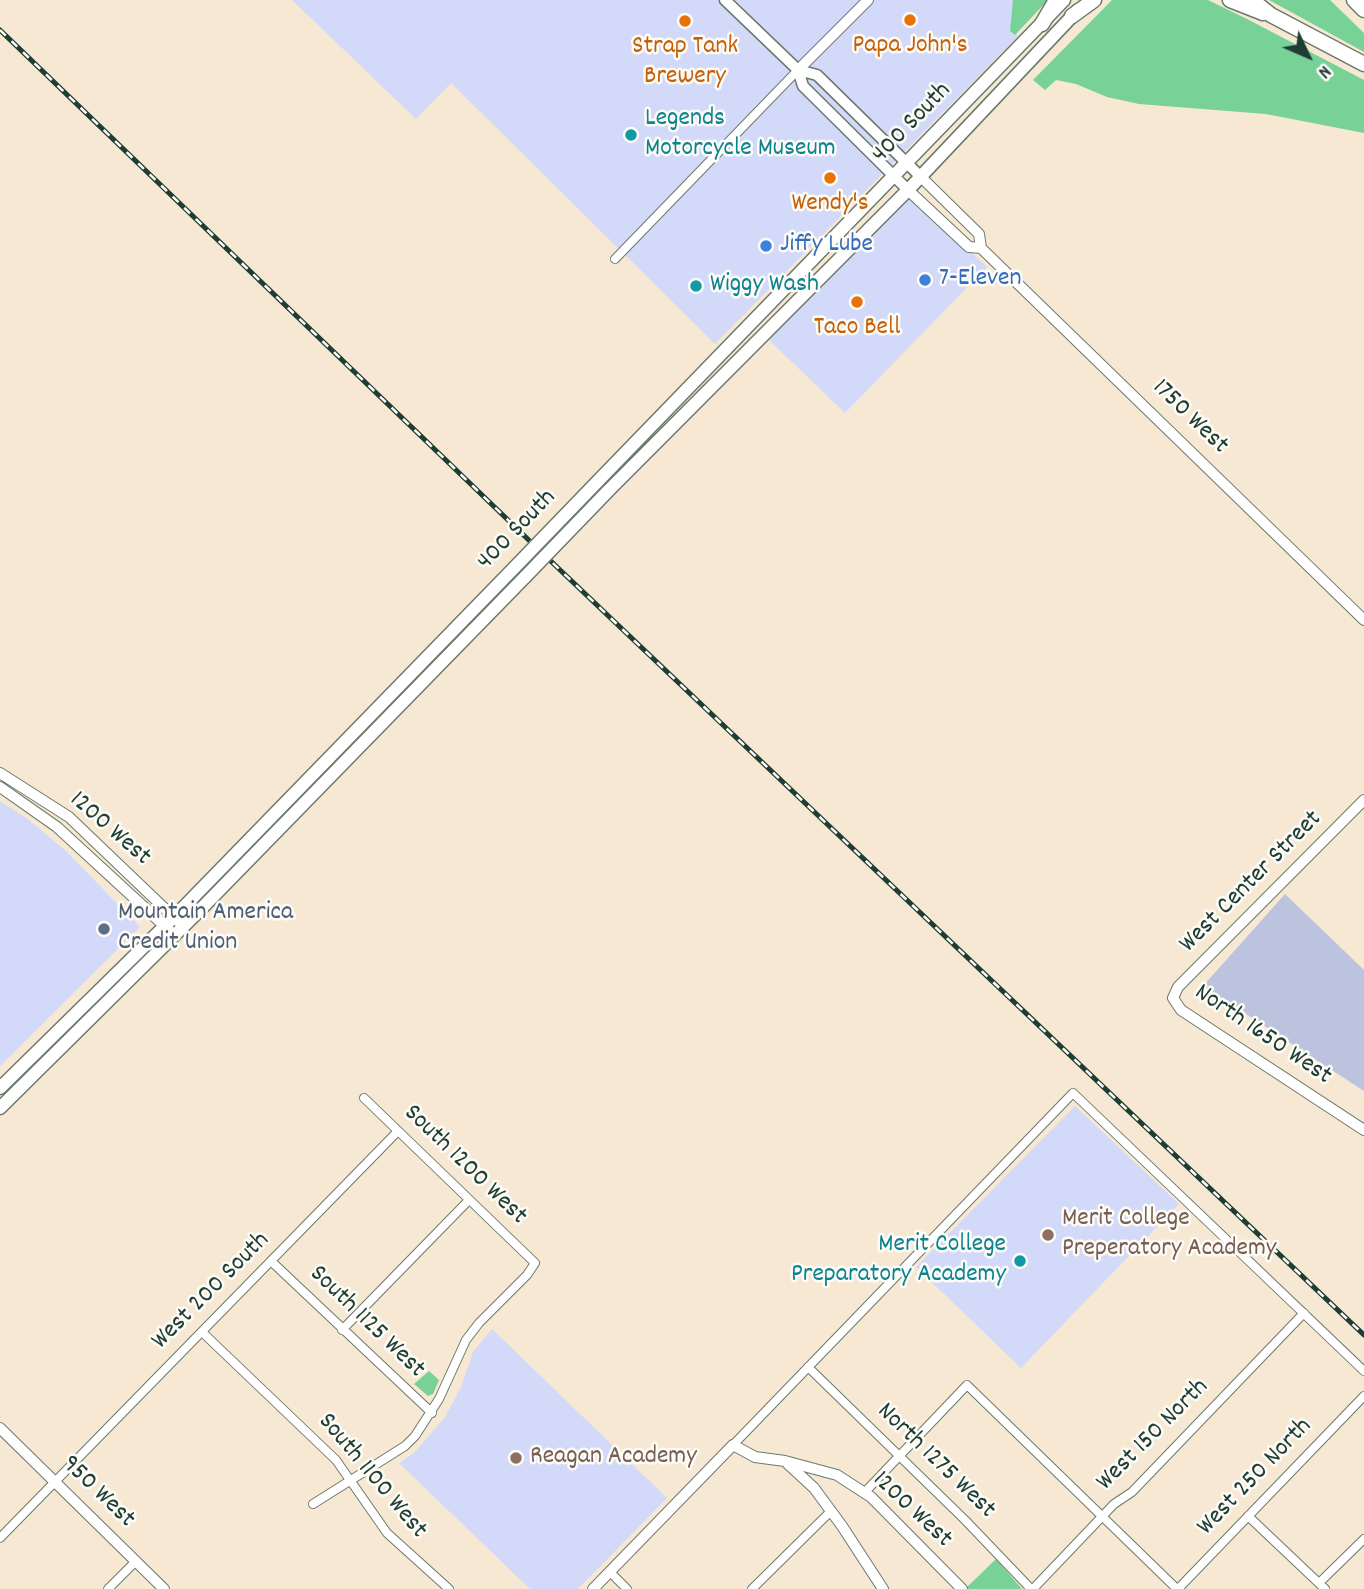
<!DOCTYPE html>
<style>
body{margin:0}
#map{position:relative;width:1364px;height:1589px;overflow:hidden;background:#f7e8d3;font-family:Dekko,sans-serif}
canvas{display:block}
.north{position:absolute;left:1273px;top:21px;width:70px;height:70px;-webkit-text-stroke:5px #fdfcf7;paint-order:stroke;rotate:134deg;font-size:19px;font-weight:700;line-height:28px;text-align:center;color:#1f3d34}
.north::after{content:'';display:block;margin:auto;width:24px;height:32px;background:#1f3d34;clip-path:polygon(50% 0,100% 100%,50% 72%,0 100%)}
</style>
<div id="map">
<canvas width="1364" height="1589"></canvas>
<div class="north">N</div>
</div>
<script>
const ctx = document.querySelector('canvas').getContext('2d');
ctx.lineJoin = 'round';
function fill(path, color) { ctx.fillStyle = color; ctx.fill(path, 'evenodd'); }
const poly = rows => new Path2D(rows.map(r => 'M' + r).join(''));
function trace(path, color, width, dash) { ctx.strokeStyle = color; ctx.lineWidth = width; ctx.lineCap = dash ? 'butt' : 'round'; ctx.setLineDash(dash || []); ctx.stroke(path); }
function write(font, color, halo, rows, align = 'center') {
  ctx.font = font + ' Dekko,sans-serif'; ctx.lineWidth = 5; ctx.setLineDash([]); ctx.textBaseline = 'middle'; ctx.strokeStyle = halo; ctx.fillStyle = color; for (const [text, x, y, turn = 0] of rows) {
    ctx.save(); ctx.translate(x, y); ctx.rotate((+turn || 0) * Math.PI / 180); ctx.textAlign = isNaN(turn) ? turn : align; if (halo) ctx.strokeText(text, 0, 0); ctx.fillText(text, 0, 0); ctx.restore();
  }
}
const built = poly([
 [292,0,1015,0,1017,37,715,344,451,83,416,119],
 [908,200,917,201,987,267,845,413,769,340,903,202],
 [0,801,29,820,66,851,140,927,0,1066],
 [1075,1106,1179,1204,1021,1368,916,1267],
 [492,1329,667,1498,578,1589,530,1589,399,1463,414,1453,445,1417,461,1387,473,1352]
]);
const industrial = poly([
 [1285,894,1364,970,1364,1091,1203,986]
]);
const green = poly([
 [1013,0,1048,0,1015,35,1010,31],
 [1112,0,1208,0,1249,20,1364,80,1364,133,1266,114,1139,104,1107,97,1076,84,1056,80,1045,90,1033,80],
 [1269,0,1330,0,1364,33,1364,52],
 [429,1371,439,1380,433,1394,428,1396,414,1384],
 [996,1559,1022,1589,965,1589]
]);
const minor = poly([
 [615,259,798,70],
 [272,1262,432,1413],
 [342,1330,469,1200],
 [202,1332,336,1460,387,1533,449,1589],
 [808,1367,965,1520,1031,1589],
 [733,1445,1073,1093,1364,1371],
 [864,1493,967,1385,1177,1589],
 [313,1504,405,1446,415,1436,439,1399,466,1340,479,1323,527,1275,535,1263,364,1098],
 [1248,1516,1325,1589],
 [0,1538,398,1131],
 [610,1572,627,1589],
 [1319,1583,1364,1539],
 [108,1589,136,1561],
 [752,1589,831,1511],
 [1033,1589,1114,1504,1132,1492,1304,1313],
 [1178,1589,1364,1396]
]);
const tertiary = poly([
 [798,70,868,0],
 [921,177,979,234,981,248,1364,620],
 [908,190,969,247,981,248],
 [0,773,69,817,183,926],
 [0,787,57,827,170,931],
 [1364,800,1178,987,1173,998,1181,1010,1364,1130],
 [0,1428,164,1589],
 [788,1464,814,1488,842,1526,883,1589],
 [593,1589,733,1445,755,1457,785,1461,837,1475,871,1497,962,1589]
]);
const secondary = poly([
 [725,0,798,70,803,86,908,190],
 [798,70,817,75,921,177]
]);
const primary = poly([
 [598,481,1064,0],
 [608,491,908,190,1078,10],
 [0,1088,174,917,514,568],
 [0,1108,200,910,525,577]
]);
const motorway = poly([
 [1230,0,1263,13],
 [1252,0,1271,15,1364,64],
 [1354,0,1364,10],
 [1072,16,1094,0],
 [1042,24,1056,0]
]);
const rail = poly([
 [0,30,537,548,1364,1335]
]);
const primaryBridge = poly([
 [514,568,598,481],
 [525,577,608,491]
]);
const markers = [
 [910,20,7,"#e8710a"],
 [685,21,7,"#e8710a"],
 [631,135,7,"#0f9aa8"],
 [830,178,7,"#e8710a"],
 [766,246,7,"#3f7fe0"],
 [925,280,7,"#3f7fe0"],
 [696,286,7,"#0f9aa8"],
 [857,302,7,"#e8710a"],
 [104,929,7,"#5c6f8a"],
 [1048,1235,7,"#8d6e63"],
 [1020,1261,7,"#0f9aa8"],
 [516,1458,7,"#8d6e63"]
];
const foodNames = [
 ["Papa John's",910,47],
 ["Strap Tank",685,48],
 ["Brewery",685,78],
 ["Wendy's",830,205],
 ["Taco Bell",857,329]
];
const cultureNames = [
 ["Legends",645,120],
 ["Motorcycle Museum",645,150],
 ["Wiggy Wash",710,286],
 ["Merit College",1006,1246,"right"],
 ["Preparatory Academy",1006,1276,"right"]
];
const streetNames = [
 ["400 South",913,124,-46],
 ["1750 West",1189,418,44],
 ["400 South",518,531,-46],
 ["1200 West",109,830,41],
 ["West Center Street",1252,883,-45],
 ["North 1650 West",1262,1036,34],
 ["South 1200 West",464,1166,44],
 ["West 200 South",212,1292,-45],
 ["South 1125 West",366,1323,44],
 ["West 150 North",1154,1436,-45],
 ["North 1275 West",935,1462,44],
 ["South 1100 West",371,1477,50],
 ["West 250 North",1256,1478,-46],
 ["950 West",97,1493,44],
 ["1200 West",911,1511,43]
];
const shopNames = [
 ["Jiffy Lube",780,246],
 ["7-Eleven",939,280]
];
const serviceNames = [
 ["Mountain America",118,914],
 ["Credit Union",118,944]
];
const educationNames = [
 ["Merit College",1062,1220],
 ["Preperatory Academy",1062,1250],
 ["Reagan Academy",530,1458]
];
fill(built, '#d2d9f9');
fill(industrial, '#bcc3de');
fill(green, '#78d298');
trace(minor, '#6b796c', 10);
trace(tertiary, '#6b796c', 12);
trace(secondary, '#6b796c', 13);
trace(primary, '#6b796c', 15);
trace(motorway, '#6b796c', 17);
trace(minor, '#fff', 8);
trace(tertiary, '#fff', 10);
trace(secondary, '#fff', 10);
trace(primary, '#fff', 12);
trace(motorway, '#fff', 14);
trace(rail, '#1f3d34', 5);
trace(rail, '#fdfcf7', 2.5, [8]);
trace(primaryBridge, '#6b796c', 15, []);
trace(primaryBridge, '#fff', 12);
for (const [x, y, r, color] of markers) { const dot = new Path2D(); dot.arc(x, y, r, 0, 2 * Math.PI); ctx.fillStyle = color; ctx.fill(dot); trace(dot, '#fdfcf7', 2.5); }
write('26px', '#c56008', '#fdfcf7', foodNames);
write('26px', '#0d838f', '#fdfcf7', cultureNames, 'left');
write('26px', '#1f3d34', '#fdfcf7', streetNames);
write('26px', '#366cbe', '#fdfcf7', shopNames, 'left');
write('26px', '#4e5e75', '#fdfcf7', serviceNames, 'left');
write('26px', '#785e54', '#fdfcf7', educationNames, 'left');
</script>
